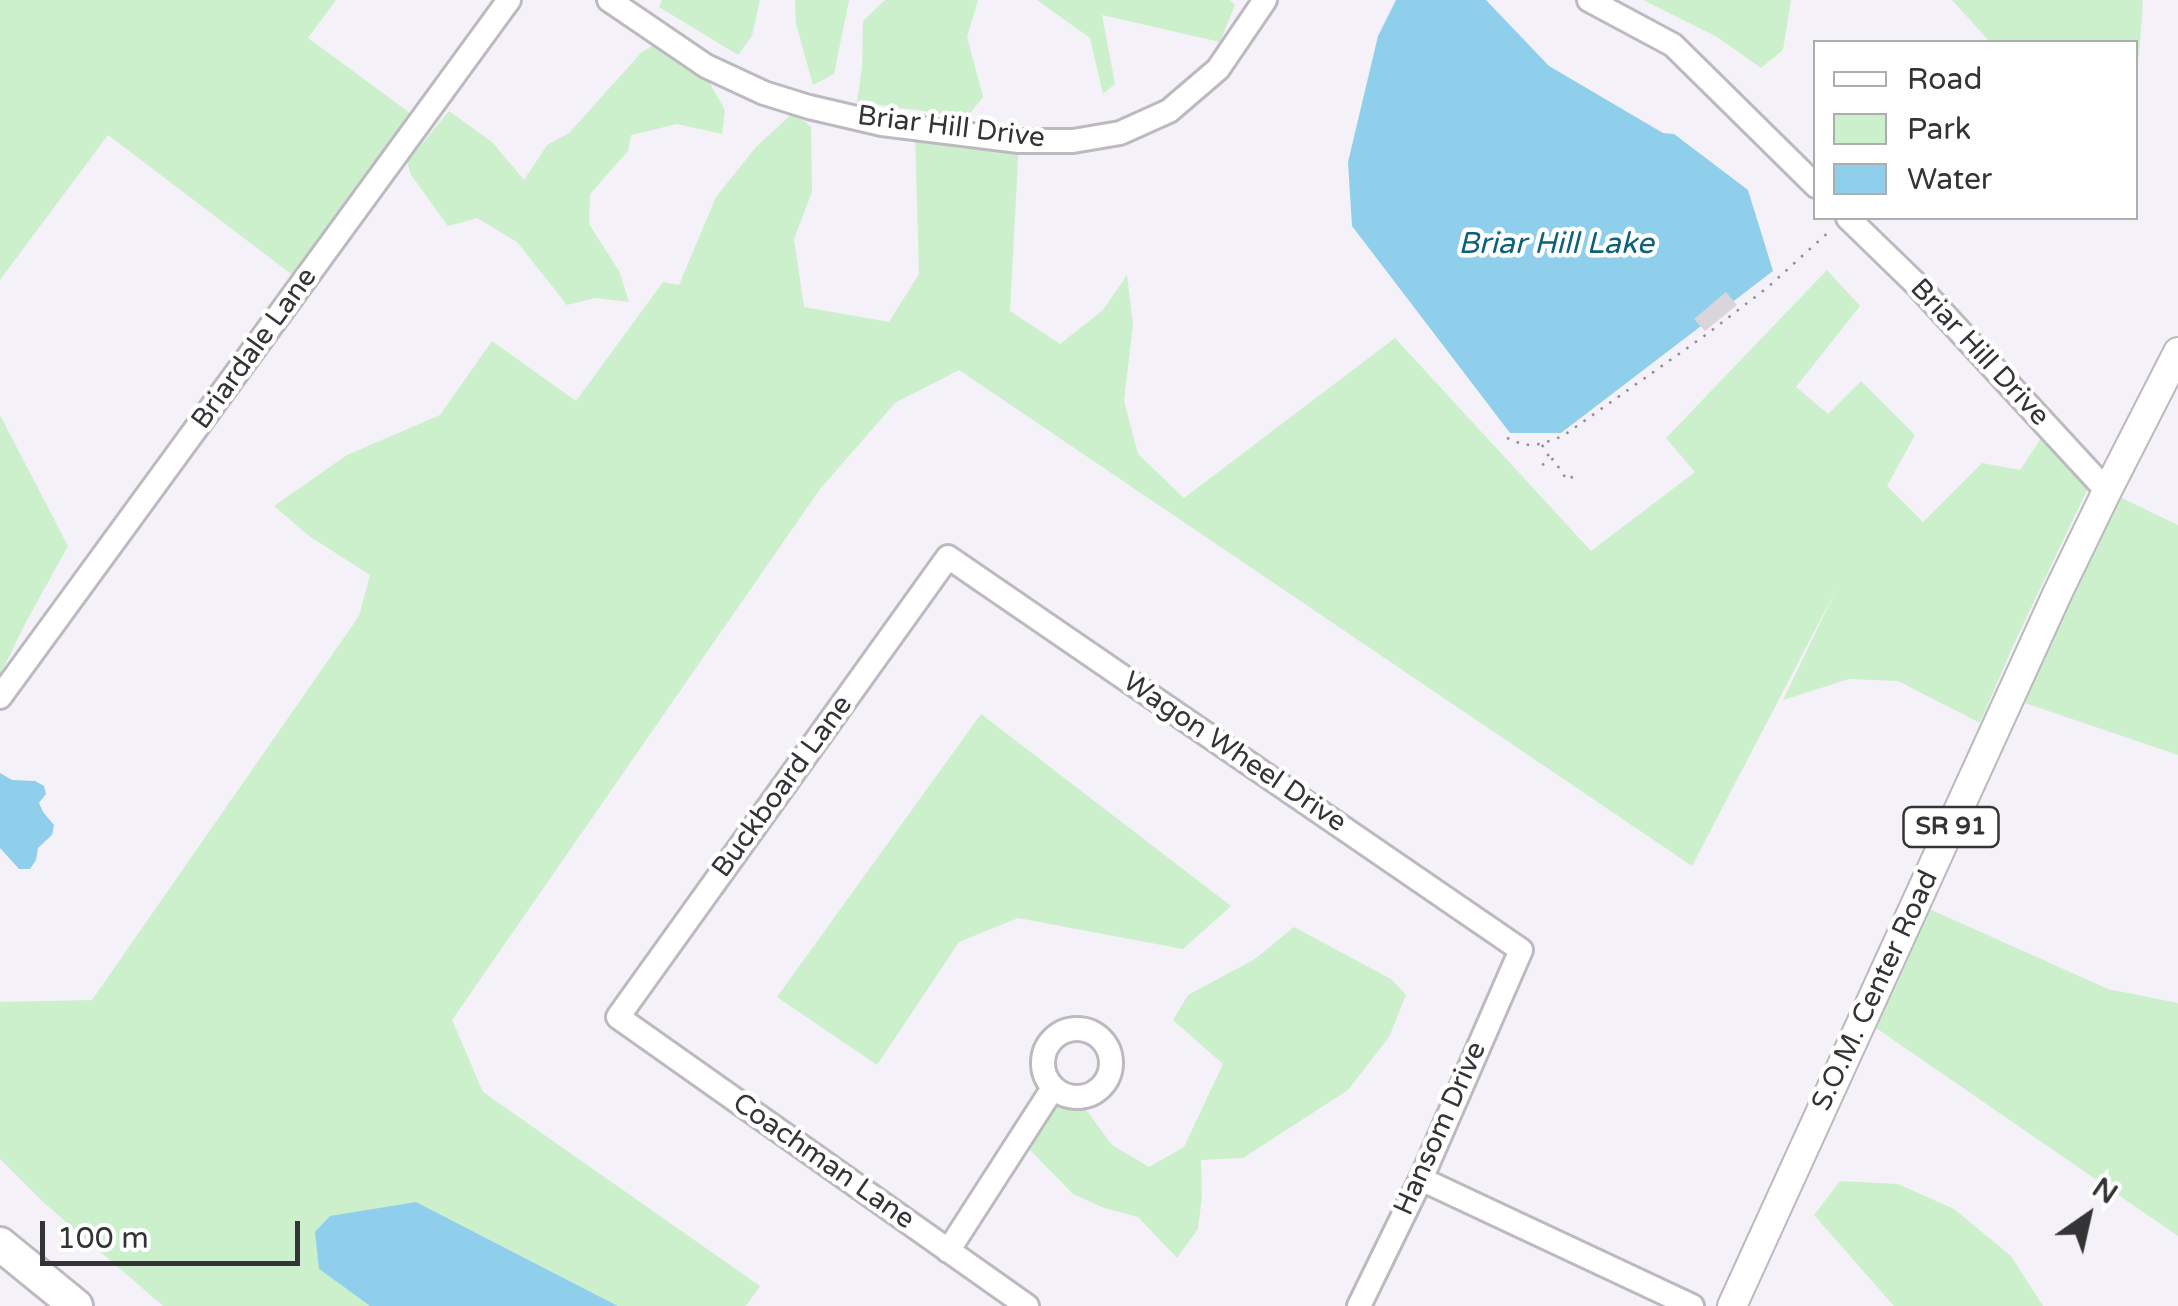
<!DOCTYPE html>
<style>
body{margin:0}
#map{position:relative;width:2178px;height:1306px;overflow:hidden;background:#f4f1f8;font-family:"Varela Round",sans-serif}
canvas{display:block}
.legend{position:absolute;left:1813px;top:40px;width:325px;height:180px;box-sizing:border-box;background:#fff;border:2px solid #aeadae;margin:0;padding:12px 18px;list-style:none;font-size:30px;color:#343335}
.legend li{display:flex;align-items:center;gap:20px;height:50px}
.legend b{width:50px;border:2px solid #aeadae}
.north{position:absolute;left:2038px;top:1166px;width:100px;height:100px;-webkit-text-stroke:8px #fff;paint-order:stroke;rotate:34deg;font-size:28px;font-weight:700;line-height:40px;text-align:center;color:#343335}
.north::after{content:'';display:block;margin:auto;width:35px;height:45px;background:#343335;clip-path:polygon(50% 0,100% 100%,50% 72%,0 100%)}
.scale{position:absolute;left:40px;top:1221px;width:260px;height:45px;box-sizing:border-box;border:5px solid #343335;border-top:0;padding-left:12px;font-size:30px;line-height:35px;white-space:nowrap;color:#343335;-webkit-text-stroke:8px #fff;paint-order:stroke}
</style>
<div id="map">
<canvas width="2178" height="1306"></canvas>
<ul class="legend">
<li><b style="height:12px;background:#fff"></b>Road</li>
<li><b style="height:28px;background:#ccf0cc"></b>Park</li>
<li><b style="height:28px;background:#90cfeb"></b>Water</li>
</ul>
<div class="north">N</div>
<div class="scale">100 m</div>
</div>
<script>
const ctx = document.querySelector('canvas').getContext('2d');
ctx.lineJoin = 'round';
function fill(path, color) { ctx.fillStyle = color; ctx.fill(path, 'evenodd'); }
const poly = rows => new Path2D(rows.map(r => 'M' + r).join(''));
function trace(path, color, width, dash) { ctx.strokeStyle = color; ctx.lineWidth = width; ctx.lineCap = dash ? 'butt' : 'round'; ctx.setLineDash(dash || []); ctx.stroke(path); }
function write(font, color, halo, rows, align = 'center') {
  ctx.font = font + ' "Varela Round",sans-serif'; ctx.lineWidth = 9; ctx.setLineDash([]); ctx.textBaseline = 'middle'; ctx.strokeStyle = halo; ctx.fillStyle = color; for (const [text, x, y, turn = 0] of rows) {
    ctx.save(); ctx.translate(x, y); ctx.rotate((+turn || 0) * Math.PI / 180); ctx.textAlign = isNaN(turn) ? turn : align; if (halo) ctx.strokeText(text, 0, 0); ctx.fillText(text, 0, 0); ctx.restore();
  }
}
const green = poly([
 [0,0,336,0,308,38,421,121,303,283,108,135,0,280],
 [662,0,760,0,752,36,738,55,659,7],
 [795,0,849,0,834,74,813,85,796,24],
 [885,0,978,0,967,37,983,97,967,117,857,102,862,67,863,21],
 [1037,0,1230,0,1235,5,1220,42,1102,15,1115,84,1103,94,1090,38],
 [1643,0,1791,0,1783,50,1761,68,1717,37],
 [1952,0,2143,0,2139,56,2136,63,2136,42,1990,42],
 [661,40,707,78,725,110,722,134,677,124,631,135,628,151,590,194,589,224,619,271,629,302,595,298,567,305,517,242,477,218,448,226,411,175,407,162,449,111,492,142,524,180,547,145,569,133,641,53],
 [794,112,811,127,812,192,794,239,804,307,889,322,919,274,915,128,1019,141,1010,311,1060,344,1103,310,1127,275,1133,324,1124,401,1138,454,1184,498,1395,338,1591,551,1695,472,1666,438,1827,270,1860,306,1796,387,1828,414,1861,381,1915,435,1887,486,1923,522,1982,463,2020,470,2044,434,2088,488,2012,648,1980,723,1898,681,1849,679,1783,700,1837,588,1692,866,959,370,895,403,820,489,452,1020,483,1092,760,1286,746,1306,618,1306,416,1202,319,1269,370,1306,163,1306,43,1202,0,1159,0,1002,92,1000,359,616,370,575,309,536,274,506,347,455,440,415,492,341,576,401,663,282,679,285,716,197,756,147],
 [0,415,68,546,26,622,0,675],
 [2107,491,2178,525,2178,755,2010,698],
 [981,714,1231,906,1183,949,1018,918,959,942,877,1065,777,997],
 [1916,903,2108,989,2178,1003,2178,1236,1863,1019],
 [1294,927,1391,979,1406,995,1389,1037,1348,1090,1243,1158,1201,1160,1202,1196,1198,1229,1177,1258,1138,1217,1104,1208,1073,1194,1030,1150,1051,1107,1084,1107,1112,1145,1149,1167,1184,1147,1223,1064,1173,1020,1188,995,1255,959],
 [1840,1181,1898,1184,1954,1209,2011,1256,2043,1306,1894,1306,1814,1215]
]);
const water = poly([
 [1396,0,1486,0,1549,66,1663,133,1674,134,1748,190,1773,271,1561,433,1510,433,1352,226,1348,162,1378,36],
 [0,773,12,780,35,781,44,786,46,794,39,803,43,812,54,825,52,835,38,848,36,860,30,869,19,869,0,848],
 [416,1202,618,1306,370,1306,319,1269,315,1232,330,1216]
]);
const building = poly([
 [1726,292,1737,305,1705,331,1694,319]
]);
const path = poly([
 [1507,438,1524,445,1541,444,1563,436,1707,334,1768,287,1832,229],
 [1542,445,1551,460],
 [1542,465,1553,459,1567,480,1574,476]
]);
const minor = poly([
 [609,0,706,66,764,93,809,107,882,124,1019,141,1073,141,1120,133,1169,111,1218,69,1265,0],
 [1589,0,1673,45,1816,186],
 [1848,218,1917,285,2107,491],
 [0,697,509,0],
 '1043 1063a34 34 0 1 1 68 0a34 34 0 1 1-68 0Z',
 [1421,1179,1692,1306],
 [948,1251,1053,1088],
 [1027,1306,618,1017,948,557,1521,950,1421,1179,1359,1306]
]);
const major = poly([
 [1732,1306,2058,592,2107,491,2178,352]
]);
const highway = poly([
 [0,1244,76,1306]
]);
const shields = [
 [1951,827,95]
];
const shieldNames = [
 ["SR 91",1951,827]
];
const streetNames = [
 ["Briar Hill Drive",951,128,7],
 ["Briardale Lane",255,349,-54],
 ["Briar Hill Drive",1979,353,47],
 ["Wagon Wheel Drive",1234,753,34],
 ["Buckboard Lane",783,787,-54],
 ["S.O.M. Center Road",1876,991,-65],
 ["Hansom Drive",1441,1129,-66],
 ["Coachman Lane",823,1162,35]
];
const waterNames = [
 ["Briar Hill Lake",1556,245]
];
fill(green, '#ccf0cc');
fill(water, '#90cfeb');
fill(building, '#d9d5db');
trace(minor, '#bcbac0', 28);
trace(major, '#bcbac0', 32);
trace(highway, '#bcbac0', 38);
trace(path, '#8f8d92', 2.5, [2.5, 8]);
trace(minor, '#fff', 22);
trace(major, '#fff', 28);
trace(highway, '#fff', 32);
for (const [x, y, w] of shields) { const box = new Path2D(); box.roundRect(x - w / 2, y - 20, w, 40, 8); ctx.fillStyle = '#fff'; ctx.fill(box); trace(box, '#343335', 2.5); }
write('bold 25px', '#343335', null, shieldNames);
write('28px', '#343335', '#fff', streetNames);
write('italic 30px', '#0e607c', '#fff', waterNames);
</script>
